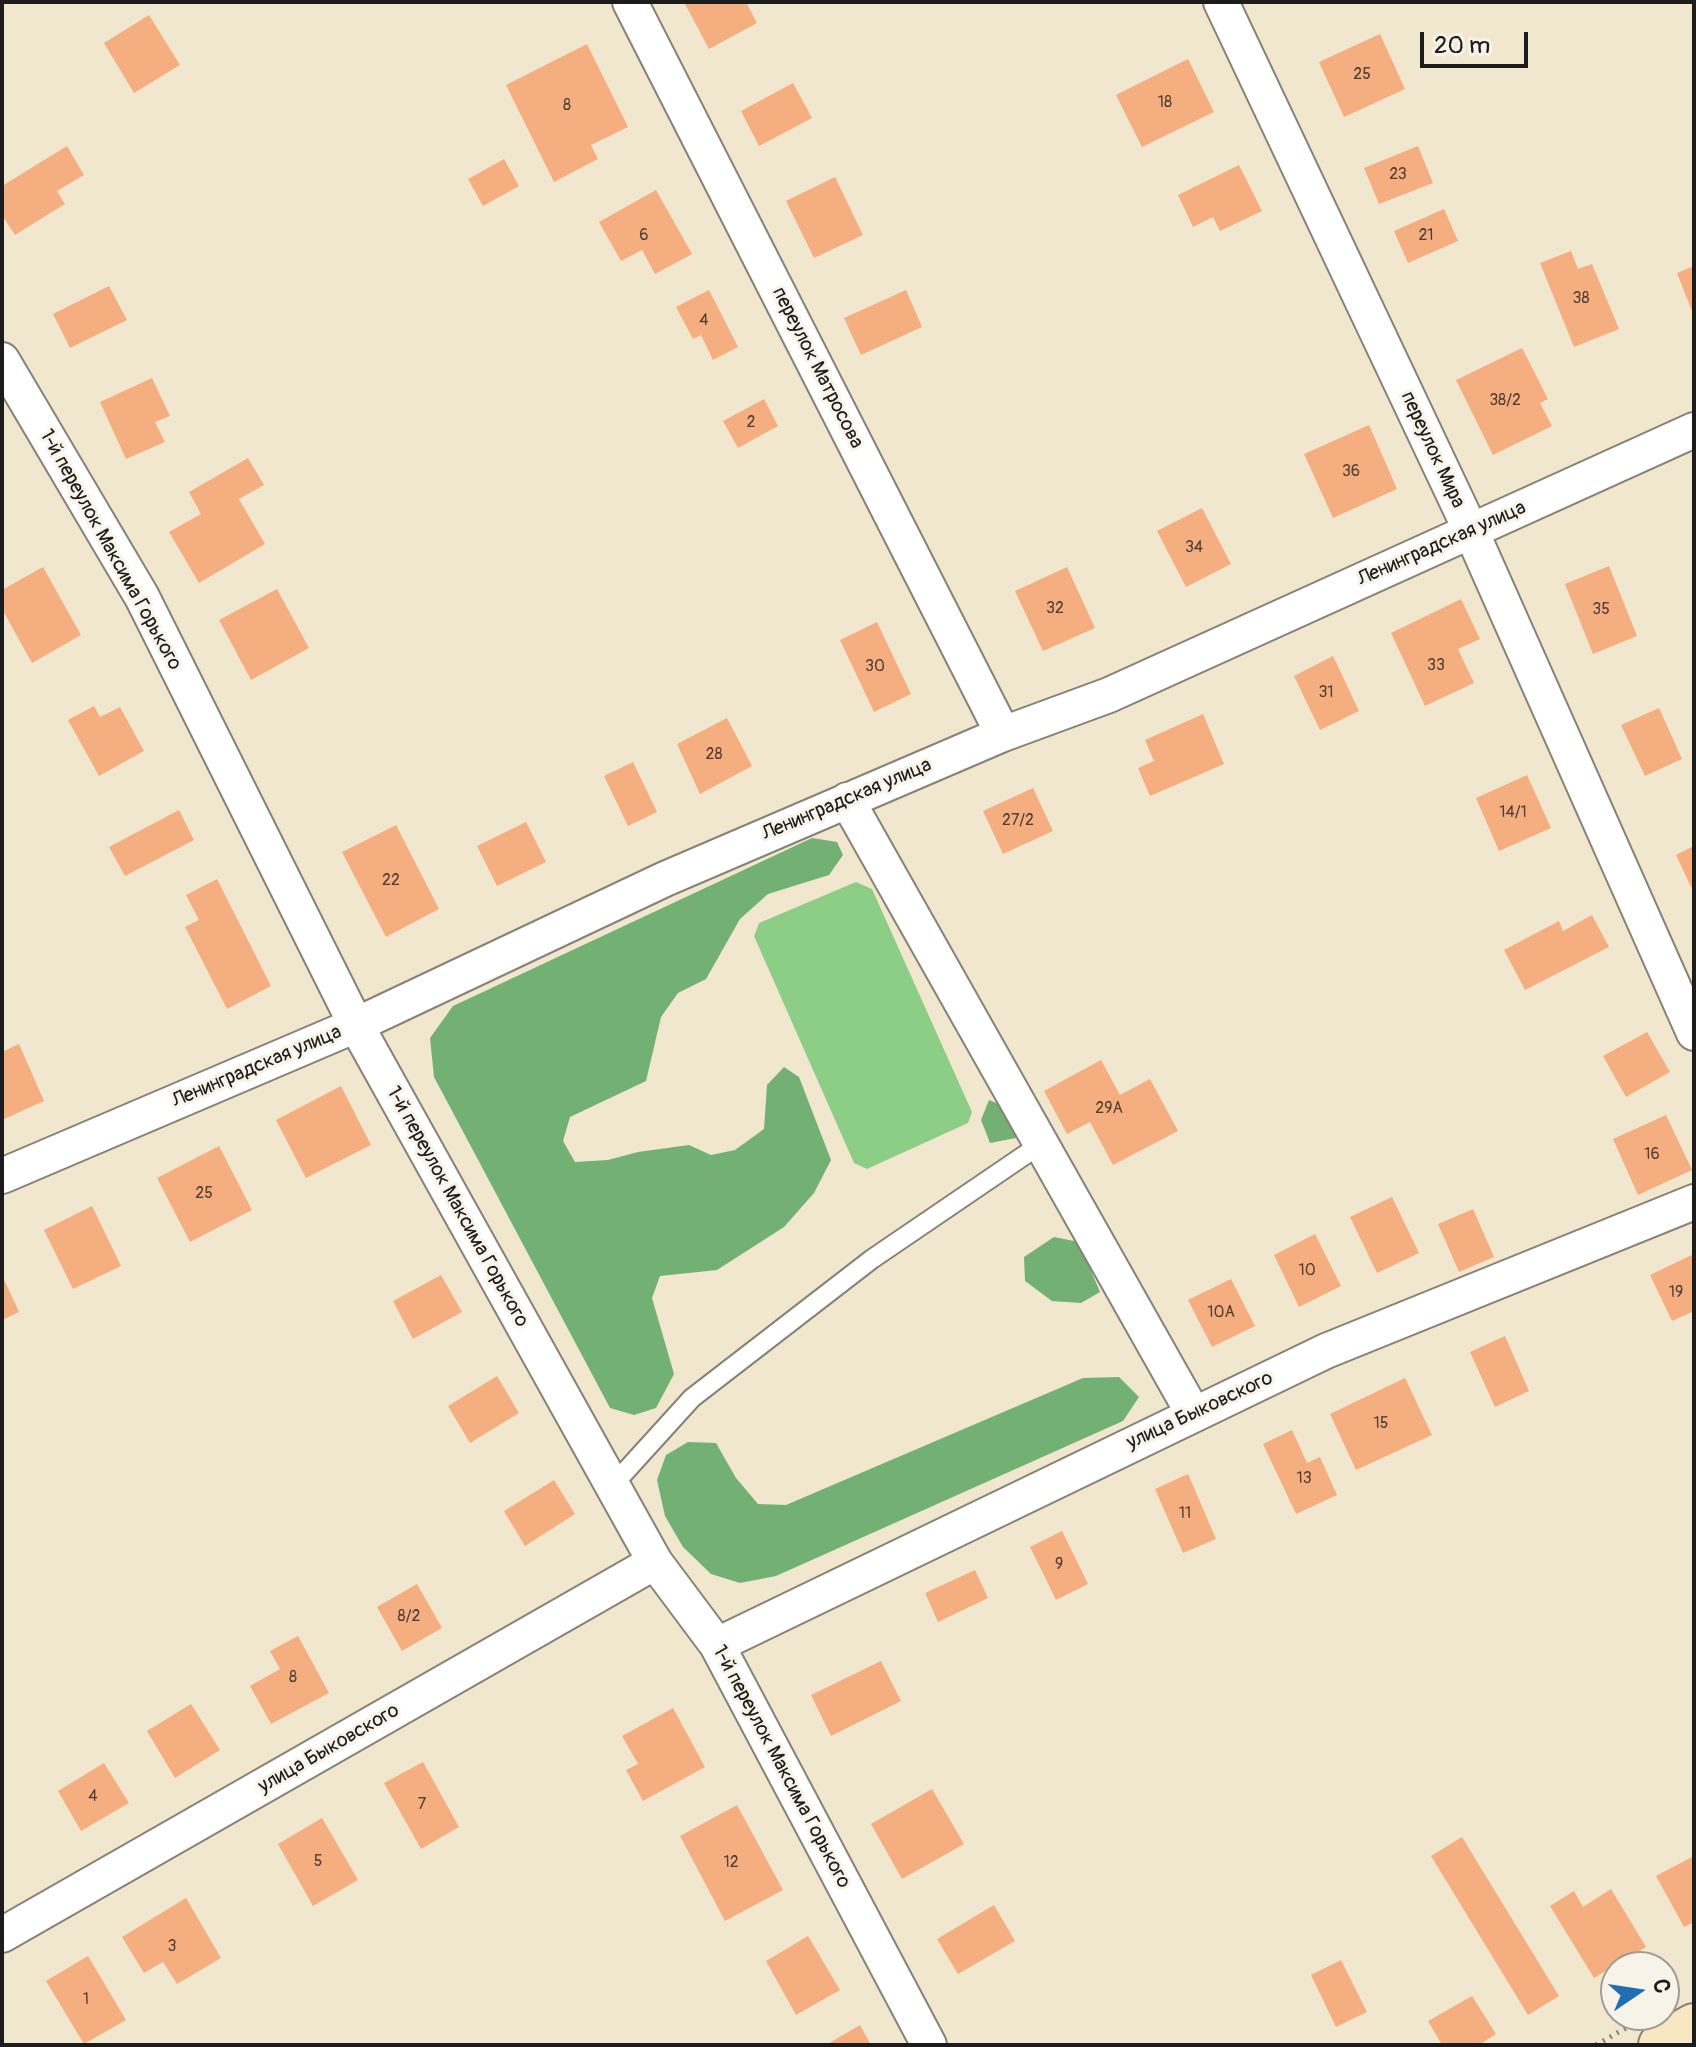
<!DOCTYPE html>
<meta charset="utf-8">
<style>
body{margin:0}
#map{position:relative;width:1696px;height:2047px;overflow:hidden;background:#f0e7ce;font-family:Pangolin,sans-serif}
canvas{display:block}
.frame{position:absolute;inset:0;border:4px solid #1c1c1c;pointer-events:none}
.north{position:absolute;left:1600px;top:1951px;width:80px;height:80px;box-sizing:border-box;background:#f7f3e8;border:2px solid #9f9d96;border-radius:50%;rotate:77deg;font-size:22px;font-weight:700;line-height:32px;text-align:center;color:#1c1c1c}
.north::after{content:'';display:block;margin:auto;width:28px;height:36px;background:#1f6fb2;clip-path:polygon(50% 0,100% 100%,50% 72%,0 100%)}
.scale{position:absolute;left:1420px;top:32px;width:108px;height:36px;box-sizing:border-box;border:4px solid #1c1c1c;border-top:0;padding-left:10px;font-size:24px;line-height:28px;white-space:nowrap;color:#1c1c1c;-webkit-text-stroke:6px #f7f3e8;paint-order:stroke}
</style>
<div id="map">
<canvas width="1696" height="2047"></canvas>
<div class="frame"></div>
<div class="north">С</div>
<div class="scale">20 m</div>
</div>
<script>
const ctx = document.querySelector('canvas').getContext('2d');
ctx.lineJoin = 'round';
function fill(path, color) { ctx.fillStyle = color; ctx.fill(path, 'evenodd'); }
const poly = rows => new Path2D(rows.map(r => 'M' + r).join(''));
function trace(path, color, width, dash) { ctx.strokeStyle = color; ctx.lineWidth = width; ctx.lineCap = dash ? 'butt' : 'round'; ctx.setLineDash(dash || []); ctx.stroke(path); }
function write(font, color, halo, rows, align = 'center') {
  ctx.font = font + ' Pangolin,sans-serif'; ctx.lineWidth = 6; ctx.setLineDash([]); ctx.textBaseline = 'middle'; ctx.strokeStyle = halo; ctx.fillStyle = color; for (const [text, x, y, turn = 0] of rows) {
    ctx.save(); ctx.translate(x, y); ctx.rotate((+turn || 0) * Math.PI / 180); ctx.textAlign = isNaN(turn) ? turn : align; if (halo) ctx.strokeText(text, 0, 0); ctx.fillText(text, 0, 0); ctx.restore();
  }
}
const green = poly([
 [856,882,872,889,972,1112,968,1123,867,1169,854,1163,754,936,759,923]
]);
const forest = poly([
 [812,838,837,842,843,855,829,875,768,894,740,919,706,979,678,993,661,1017,646,1081,570,1117,563,1141,575,1162,608,1160,638,1152,689,1145,711,1155,735,1150,764,1129,767,1085,784,1067,799,1077,831,1160,814,1193,784,1227,717,1270,660,1276,652,1298,674,1374,656,1408,634,1415,610,1408,434,1077,430,1038,453,1006],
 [989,1100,1006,1107,1021,1137,990,1143,981,1120],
 [1054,1237,1079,1242,1100,1292,1081,1303,1052,1301,1025,1281,1024,1257],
 [1119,1377,1139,1397,1123,1421,776,1576,740,1583,711,1574,683,1547,665,1516,657,1480,666,1455,688,1442,716,1443,736,1478,758,1504,786,1505,1083,1378]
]);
const building = poly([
 [684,2,746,2,757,23,709,49],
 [149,15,180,65,134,93,104,43],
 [1380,34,1405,89,1344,117,1319,62],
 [587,44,628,127,591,145,598,159,554,182,506,85],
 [1188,59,1214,112,1142,147,1116,95],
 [793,83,812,118,759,146,741,111],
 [67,146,84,175,57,191,65,204,15,235,2,215,2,186],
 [1418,146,1433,183,1379,204,1364,168],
 [504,159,519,186,483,206,468,179],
 [1239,165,1262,211,1220,231,1213,217,1193,227,1178,195],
 [835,177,863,235,814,258,786,201],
 [656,190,692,254,655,274,642,250,621,261,599,222],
 [1444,209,1458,241,1408,263,1394,231],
 [1571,251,1578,269,1592,264,1619,329,1574,347,1540,263],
 [1694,266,1694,316,1677,273],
 [109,286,127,320,70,348,53,314],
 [709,290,738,347,713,360,701,335,693,339,676,307],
 [906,290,922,327,861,355,844,318],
 [1522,348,1548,399,1540,403,1552,426,1493,455,1456,380],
 [152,378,170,416,155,422,165,442,126,459,100,402],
 [764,399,778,426,738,448,723,421],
 [1369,425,1397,489,1333,518,1304,454],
 [248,458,264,485,239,499,265,544,199,583,169,532,201,514,189,492],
 [1202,508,1231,564,1186,587,1157,531],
 [1609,566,1637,636,1593,654,1565,584],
 [43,567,81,635,32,663,2,609,2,590],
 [1067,567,1095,628,1043,651,1015,591],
 [277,589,309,648,251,680,219,620],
 [1461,599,1480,639,1458,649,1474,683,1425,706,1391,633],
 [877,622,911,694,874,712,840,640],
 [1333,656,1359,711,1320,730,1294,676],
 [94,706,100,717,120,707,144,751,99,776,68,720],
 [1659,708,1682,759,1645,776,1621,725],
 [1203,714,1224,764,1150,796,1138,768,1154,761,1145,740],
 [727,718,752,766,700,794,677,744],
 [633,762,657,812,628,826,604,776],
 [1527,775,1551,828,1499,851,1476,798],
 [1033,788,1053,831,1003,854,983,811],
 [179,810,194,840,125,876,109,847],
 [526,822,546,862,497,886,477,846],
 [396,825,439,909,386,937,342,852],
 [1694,846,1694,886,1691,887,1676,855],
 [217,879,271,986,227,1009,185,927,199,920,186,895],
 [1592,915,1609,947,1525,990,1504,950,1559,921,1563,931],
 [1647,1032,1670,1072,1626,1097,1603,1056],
 [19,1044,44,1101,2,1120,2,1052],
 [1101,1060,1120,1095,1150,1079,1178,1131,1113,1165,1090,1122,1067,1134,1044,1091],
 [341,1086,371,1145,306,1178,276,1120],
 [1666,1115,1692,1170,1638,1195,1613,1139],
 [219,1146,252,1210,190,1242,157,1178],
 [1392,1197,1419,1253,1377,1273,1350,1217],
 [92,1206,121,1266,73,1289,44,1230],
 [1473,1209,1494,1257,1459,1272,1438,1224],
 [1315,1234,1341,1286,1299,1307,1274,1255],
 [1694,1254,1694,1311,1672,1321,1650,1275],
 [2,1275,19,1312,2,1320],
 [441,1275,462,1312,413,1339,393,1301],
 [1231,1279,1255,1326,1212,1347,1188,1300],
 [1505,1336,1529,1391,1495,1407,1470,1352],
 [497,1376,519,1413,470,1443,448,1406],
 [1405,1378,1432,1435,1356,1470,1330,1414],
 [1292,1430,1307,1463,1320,1457,1337,1495,1296,1514,1263,1444],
 [1188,1474,1216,1539,1183,1553,1155,1489],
 [554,1480,575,1514,525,1546,504,1511],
 [1062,1531,1088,1584,1056,1600,1030,1547],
 [975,1570,988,1598,938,1622,925,1593],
 [417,1584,442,1628,402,1651,377,1607],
 [298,1636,329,1693,271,1724,250,1686,280,1669,270,1651],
 [881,1661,901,1701,831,1736,811,1695],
 [191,1704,220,1750,175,1778,147,1731],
 [673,1708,705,1767,643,1801,626,1770,638,1764,622,1736],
 [423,1762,459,1827,421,1849,384,1783],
 [104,1763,129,1803,81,1831,58,1791],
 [932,1789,964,1844,902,1879,871,1824],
 [737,1805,783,1890,725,1921,680,1836],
 [322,1818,358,1880,313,1906,278,1844],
 [1462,1837,1559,1996,1528,2015,1431,1856],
 [1694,1856,1694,1922,1684,1927,1656,1876],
 [1611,1889,1646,1947,1594,1978,1550,1906,1574,1891,1583,1907],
 [186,1898,221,1958,177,1984,163,1962,144,1973,122,1937],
 [994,1905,1015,1941,958,1974,937,1939],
 [808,1936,840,1990,796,2015,766,1961],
 [88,1956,126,2020,84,2044,46,1981],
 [1341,1960,1367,2012,1336,2027,1311,1975],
 [1472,1996,1496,2034,1479,2045,1442,2045,1428,2021],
 [860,2025,871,2045,826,2045]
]);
const path = poly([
 [1596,2045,1626,2028]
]);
const lane = poly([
 [613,1485,692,1398,872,1259,1041,1144]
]);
const street = poly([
 [630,2,1003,734],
 [1221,2,1471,531,1694,1033],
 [2,360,142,597,356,1025,655,1562,717,1645,929,2045],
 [847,800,1193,1413],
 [2,1176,356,1025,665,879,1003,734,1109,695,1694,430],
 [717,1645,1326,1351,1694,1202],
 [2,1935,655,1562]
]);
const secondary = poly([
 [1661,2045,1694,2026]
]);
const numberNames = [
 ["25",1362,75],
 ["18",1165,103],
 ["8",567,106],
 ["23",1398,175],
 ["6",644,236],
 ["21",1426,236],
 ["38",1581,299],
 ["4",704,321],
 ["38/2",1505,401],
 ["2",751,423],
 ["36",1351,472],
 ["34",1194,548],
 ["32",1055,609],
 ["35",1601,610],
 ["33",1436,666],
 ["30",875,667],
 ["31",1326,693],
 ["28",714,755],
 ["14/1",1513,813],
 ["27/2",1018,821],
 ["22",391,881],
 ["29А",1109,1109],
 ["16",1652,1155],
 ["25",204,1194],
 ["10",1307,1271],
 ["19",1676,1293],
 ["10А",1221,1313],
 ["15",1381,1424],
 ["13",1304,1479],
 ["11",1185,1514],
 ["9",1059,1565],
 ["8/2",409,1617],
 ["8",293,1678],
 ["4",93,1797],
 ["7",422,1805],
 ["5",318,1862],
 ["12",731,1863],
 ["3",172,1947],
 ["1",86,2000]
];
const streetNames = [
 ["переулок Матросова",817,368,63],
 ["переулок Мира",1432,450,65],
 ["Ленинградская улица",1442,544,-24],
 ["1-й переулок Максима Горького",110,550,61],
 ["Ленинградская улица",847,800,-23],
 ["Ленинградская улица",257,1067,-23],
 ["1-й переулок Максима Горького",457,1207,61],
 ["улица Быковского",1200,1411,-25],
 ["улица Быковского",329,1749,-30],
 ["1-й переулок Максима Горького",781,1767,62]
];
fill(green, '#8dce86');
fill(forest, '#72b173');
fill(building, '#f5ae80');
trace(lane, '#868275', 22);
trace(street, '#868275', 38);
trace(secondary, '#868275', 48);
trace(path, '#868275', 5, [2, 6]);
trace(lane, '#fff', 18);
trace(street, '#fff', 34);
trace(secondary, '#f7e8c3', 44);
write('16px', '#524035', null, numberNames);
write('20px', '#1c1c1c', '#f7f3e8', streetNames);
</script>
